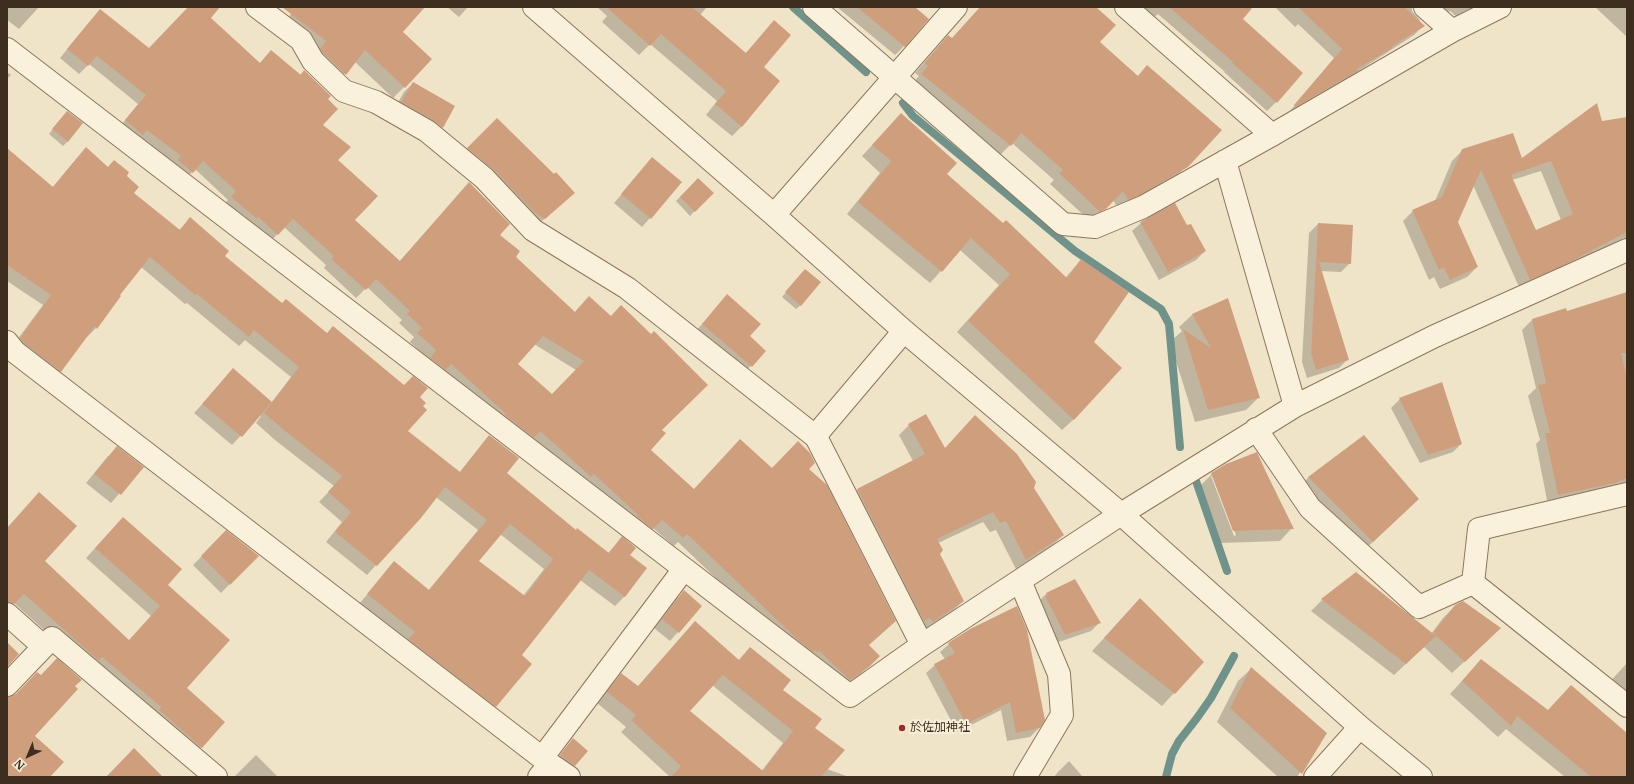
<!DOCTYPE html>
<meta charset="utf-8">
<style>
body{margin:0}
#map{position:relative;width:1634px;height:784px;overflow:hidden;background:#f0e4c8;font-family:Merriweather,serif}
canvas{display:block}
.frame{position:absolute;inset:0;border:8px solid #3d2e20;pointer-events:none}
.north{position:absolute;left:8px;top:736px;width:40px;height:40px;-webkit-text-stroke:3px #f7eed8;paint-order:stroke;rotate:224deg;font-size:11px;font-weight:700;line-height:16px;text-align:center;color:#3d2e20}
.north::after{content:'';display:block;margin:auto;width:14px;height:18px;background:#3d2e20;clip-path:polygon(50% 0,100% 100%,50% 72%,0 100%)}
</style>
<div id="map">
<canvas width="1634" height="784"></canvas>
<div class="frame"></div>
<div class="north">N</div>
</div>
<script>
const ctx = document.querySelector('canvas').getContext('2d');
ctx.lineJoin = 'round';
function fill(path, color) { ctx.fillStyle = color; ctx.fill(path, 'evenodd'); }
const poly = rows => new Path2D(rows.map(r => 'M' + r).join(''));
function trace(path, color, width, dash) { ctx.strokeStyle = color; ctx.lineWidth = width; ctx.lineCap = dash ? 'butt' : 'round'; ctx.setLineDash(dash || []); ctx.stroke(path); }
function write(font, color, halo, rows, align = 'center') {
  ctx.font = font + ' Merriweather,"Noto Sans JP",serif'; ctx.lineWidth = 4; ctx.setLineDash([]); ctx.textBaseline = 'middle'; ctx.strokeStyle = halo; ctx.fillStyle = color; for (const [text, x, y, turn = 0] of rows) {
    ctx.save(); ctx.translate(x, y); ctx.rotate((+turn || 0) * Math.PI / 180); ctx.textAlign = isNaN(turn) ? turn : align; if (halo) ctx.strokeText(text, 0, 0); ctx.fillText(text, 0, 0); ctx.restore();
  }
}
const shadow = poly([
 [7,7,39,7,19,29,7,20],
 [186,7,218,7,209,18,259,64,271,51,300,75,304,71,327,99,322,125,336,160,354,221,399,262,461,192,499,235,514,257,574,313,581,305,660,430,650,450,694,490,772,469,808,469,868,646,878,656,860,675,841,688,789,648,678,542,674,546,653,528,644,537,428,359,410,342,414,337,399,323,402,320,367,287,356,298,324,268,326,265,284,227,269,243,223,206,228,200,195,169,184,181,118,129,138,104,89,64,79,74,60,58,92,19,149,49,188,8],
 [534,344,576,370,552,395,516,364],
 [296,7,424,7,402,32,404,87,393,98,355,62,334,85,282,26],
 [447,7,468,7,459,17],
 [597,7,707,7,700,15,745,54,774,22,763,67,742,126,732,136,706,115,717,101,650,44,639,55,602,22,607,16],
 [837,7,914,7,904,46,895,55],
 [981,7,1094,7,1098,43,1137,77,1147,66,1187,166,1176,176,1118,209,1113,200,1095,218,1090,221,1050,184,1054,180,1012,143,1000,155,912,84,919,76,915,73,939,46,948,36,952,39],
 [1141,7,1252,7,1241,19,1276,102,1267,111,1224,72,1225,72,1158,14,1153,18],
 [1275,7,1412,7,1412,11,1420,20,1419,22,1423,26,1414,35,1354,74,1348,80,1286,116,1334,58,1298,24,1295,27],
 [1425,7,1474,7,1469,12,1458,18,1450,11,1436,17],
 [1595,7,1627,7,1627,37],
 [7,72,11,75,7,79],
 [413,83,454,106,442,127,433,136,393,111,404,92],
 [901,114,946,174,1065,278,1081,260,1093,343,1074,419,1062,430,957,332,999,285,960,250,930,283,847,214,880,173,862,156],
 [63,116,68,141,63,146,49,134],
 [1627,118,1627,245,1624,238,1520,289,1473,185,1457,222,1477,267,1467,277,1440,289,1434,277,1429,280,1403,221,1413,211,1435,201,1452,161,1463,150,1521,160,1601,122],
 [1541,171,1561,220,1536,231,1512,180],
 [497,119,573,193,532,230,456,160],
 [7,150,52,188,77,158,108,168,126,176,132,193,179,230,190,219,224,256,282,304,419,397,406,431,459,473,489,436,506,474,576,531,608,553,622,538,629,555,646,568,624,597,615,606,580,580,521,655,495,706,486,715,359,604,394,563,428,591,478,530,436,497,420,517,367,575,326,542,342,522,319,502,334,486,275,440,256,423,261,416,260,415,232,445,194,413,227,377,271,403,291,377,245,340,239,346,187,303,185,304,141,267,118,295,96,328,87,337,86,337,61,371,51,381,11,348,43,305,7,281],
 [500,534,544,569,523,596,478,561],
 [652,159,650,218,642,227,614,203],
 [698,179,712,193,690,216,676,201],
 [1141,223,1205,251,1196,260,1159,280,1132,231],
 [1318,224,1350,263,1341,272,1320,271,1348,359,1339,368,1307,378,1302,362,1309,233],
 [801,274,801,305,796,309,782,297],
 [1627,293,1627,482,1604,493,1548,505,1536,444,1540,440,1528,396,1536,388,1522,330,1532,320,1566,312],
 [1227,299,1259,397,1246,410,1195,422,1170,342,1182,331,1179,327,1192,315],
 [720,304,749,337,765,351,743,374,695,332],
 [1400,399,1461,444,1453,452,1420,463,1391,408],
 [926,416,944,449,1032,488,1063,535,1053,545,1016,569,996,530,990,532,983,522,938,543,938,554,963,601,953,611,922,631,847,500,857,490,913,461,899,435,909,425],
 [1364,436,1405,512,1360,554,1296,491,1308,478],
 [108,456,142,467,111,503,86,483],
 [1212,474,1292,528,1280,541,1220,543,1199,487],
 [1211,476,1213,476,1236,535,1234,536],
 [123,518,167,585,185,688,224,722,192,757,89,670,14,603,8,609,7,608,7,529,129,641,151,616,86,558],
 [226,532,257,556,221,593,193,565],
 [684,592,678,632,670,641,654,628,675,600],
 [1047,593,1100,622,1091,631,1056,643,1038,602],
 [1140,599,1174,693,1162,706,1092,651],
 [1322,600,1431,634,1443,618,1455,606,1488,640,1452,673,1424,647,1394,675,1311,611],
 [949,644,1039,728,1030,737,1007,741,1001,710,957,732,926,673,935,665,945,659,940,652],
 [750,648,781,690,814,729,827,769,849,777,757,777,783,743,712,685,688,711,711,777,670,777,621,732,626,727,597,703,611,685,622,674,637,687,738,661],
 [1481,660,1548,711,1627,734,1627,777,1565,777,1506,729,1498,737,1450,694],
 [1627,663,1627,705,1606,686],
 [1251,669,1325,734,1297,777,1278,777,1217,722,1238,681],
 [573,739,574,765,570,769,556,760],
 [256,755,278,777,234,777],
 [1069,761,1083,777,1054,777,1058,772]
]);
const stream = poly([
 [793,7,866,72],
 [903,103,913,116,1075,251,1161,309,1169,324,1180,447],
 [1196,481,1227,571],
 [1166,777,1172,754,1179,741,1197,718,1211,698,1234,656]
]);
const building = poly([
 [188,7,220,7,211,18,260,63,271,50,301,75,304,70,331,96,328,99,338,109,323,125,351,147,338,160,378,196,355,220,400,261,469,182,510,224,500,235,520,251,516,257,575,312,589,296,611,316,621,305,651,334,654,331,708,385,662,430,666,433,651,450,694,489,740,439,772,468,798,441,810,453,815,463,809,469,827,485,896,621,869,645,880,656,869,667,850,680,819,651,817,652,815,650,813,652,798,640,687,534,683,538,662,520,653,529,637,516,638,515,594,474,591,477,540,431,534,438,505,415,506,414,451,364,446,370,430,358,436,350,417,333,422,328,407,314,410,311,376,279,366,290,331,259,334,256,293,219,278,235,258,217,257,219,231,197,236,191,203,161,193,173,178,160,181,156,147,130,143,135,125,120,146,95,97,56,88,66,67,49,100,9,149,48],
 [543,336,584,361,552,394,518,364],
 [282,7,425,7,403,32,432,59,405,88,365,50,346,75,323,53,320,49,326,41],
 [606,7,692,7,746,53,774,20,791,35,764,67,780,81,742,127,715,104,726,91,661,34,650,46],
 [857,7,915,7,929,19,905,47],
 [980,7,1096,7,1116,25,1100,42,1138,76,1147,65,1222,130,1188,167,1138,196,1128,200,1123,191,1106,209,1100,212,1059,173,1063,170,1021,133,1011,146,921,74,928,66,924,63,948,35,952,38],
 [1169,7,1253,7,1243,19,1303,73,1277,103,1232,63,1233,62],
 [1298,7,1404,7,1425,26,1391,47,1392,48,1357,69,1358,71,1295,107,1294,105,1342,49],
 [413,82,455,106,443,128,433,120,401,102],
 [1597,103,1602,121,1627,117,1627,232,1562,266,1530,280,1481,170,1458,222,1478,267,1450,280,1444,268,1439,270,1412,210,1442,197,1462,149,1513,133,1522,158],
 [1551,161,1573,214,1536,230,1511,175],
 [67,111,83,123,68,142,52,129],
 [901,113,957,163,947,174,1003,223,1006,220,1067,278,1081,259,1129,292,1094,342,1122,368,1074,420,968,321,1010,274,971,238,942,272,858,202,891,161,872,145],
 [497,118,554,174,556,172,575,193,545,219,534,212,493,169,467,148],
 [86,147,108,167,114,160,129,172,127,176,139,187,134,193,180,230,190,217,229,251,225,256,282,303,286,299,327,333,333,326,404,385,413,376,428,388,420,397,426,403,423,406,427,410,408,431,460,472,489,435,519,458,507,473,576,530,577,528,609,553,622,536,636,548,630,555,647,568,625,597,589,570,522,655,532,664,496,707,408,639,415,632,367,594,394,561,429,590,487,520,445,487,421,518,377,566,335,532,351,512,328,492,342,476,285,431,264,413,299,367,254,330,249,337,197,294,195,295,150,257,120,295,121,296,97,329,95,326,61,372,24,343,20,338,51,295,7,265,7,148,53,187],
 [510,524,553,559,525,596,479,561],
 [652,157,682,182,651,219,621,194],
 [698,178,714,193,695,212,680,197],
 [1175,203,1187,225,1191,224,1206,251,1168,272,1140,222],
 [1318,223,1353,225,1351,264,1319,262,1349,360,1316,370,1311,353],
 [805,269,821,282,801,306,785,292],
 [1627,292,1627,353,1621,353,1627,378,1627,478,1615,483,1558,495,1545,433,1550,433,1538,385,1546,383,1532,319,1566,308,1567,311],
 [727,294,761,324,750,336,766,351,752,367,702,324],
 [1228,298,1260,398,1208,410,1183,329,1211,348,1192,314],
 [233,368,272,402,242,437,202,404],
 [1442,382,1462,444,1428,455,1399,398],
 [926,414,945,448,975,415,1017,454,1036,482,1034,488,1064,535,1026,560,1006,521,1000,523,993,512,937,539,943,550,940,554,964,601,933,622,930,618,924,621,857,489,925,454,908,424],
 [1364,435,1419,499,1373,542,1308,477],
 [117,446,144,467,121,495,94,474],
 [1257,452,1266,472,1294,529,1233,531,1211,473,1226,464],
 [39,492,77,526,45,561,129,640,160,606,95,548,123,517,182,569,168,585,230,640,187,688,225,722,202,748,159,710,161,707,102,657,99,661,24,594,14,604,7,602,7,528],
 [226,530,259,556,230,585,201,556],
 [1356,572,1436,636,1406,664,1321,599],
 [1075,579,1101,623,1065,635,1045,596,1048,595,1046,593],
 [684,590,702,606,679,633,662,619],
 [1140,598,1204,662,1175,694,1104,638],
 [1463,601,1501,628,1465,662,1433,633,1455,605],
 [1017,606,1027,630,1045,720,1040,728,1016,733,1010,702,966,724,934,664,955,653,948,643,970,629],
 [695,621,739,660,750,647,791,680,783,690,822,719,815,728,845,750,821,777,671,777,681,766,631,720,636,715,607,692,621,673,638,686],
 [723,675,793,731,763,771,690,711],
 [7,642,19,654,7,667],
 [57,658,82,680,75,686,78,689,35,736,64,762,50,777,7,777,7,697,16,694,37,672,41,675],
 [1481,659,1548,710,1571,685,1627,733,1627,777,1591,777,1517,716,1511,726,1462,681],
 [1251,667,1327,733,1302,774,1230,708],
 [573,738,588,751,575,766,560,755],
 [134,748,163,777,106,777]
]);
const minor = poly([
 [257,7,301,40,313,61,344,91,376,102,427,131,484,178,533,230,627,288,816,437,922,645],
 [534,7,774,215,904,331,1121,514,1360,727,1421,777],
 [814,7,1063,224,1095,227,1143,207,1272,135,1452,31],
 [1126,7,1272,135],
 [1425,7,1452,31,1500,7],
 [7,49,850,696,922,645,1121,514,1295,406,1435,336,1627,250],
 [1225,161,1295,406],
 [774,215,956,7],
 [7,342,15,352,550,764],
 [1256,429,1310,508,1419,607,1473,583,1627,706],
 [816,437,821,429,904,331],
 [1020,581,1059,674,1062,715,1025,777],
 [1473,583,1479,529,1627,494],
 [7,614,43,646],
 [7,685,52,638,216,777],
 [542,758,684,569],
 [539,777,550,764,569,777],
 [1315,777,1360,727]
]);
const markers = [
 [902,728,4,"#9e2a2b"]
];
const poiNames = [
 ["於佐加神社",910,728]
];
fill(shadow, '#0003');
trace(stream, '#6f938a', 8);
fill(building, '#cf9f7d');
trace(minor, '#8d765c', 24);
trace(minor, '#faf1dc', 22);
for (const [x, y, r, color] of markers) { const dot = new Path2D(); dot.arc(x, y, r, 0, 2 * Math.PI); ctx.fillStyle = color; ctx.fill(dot); trace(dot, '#f7eed8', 1.5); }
write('12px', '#3d2e20', '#f7eed8', poiNames, 'left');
</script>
